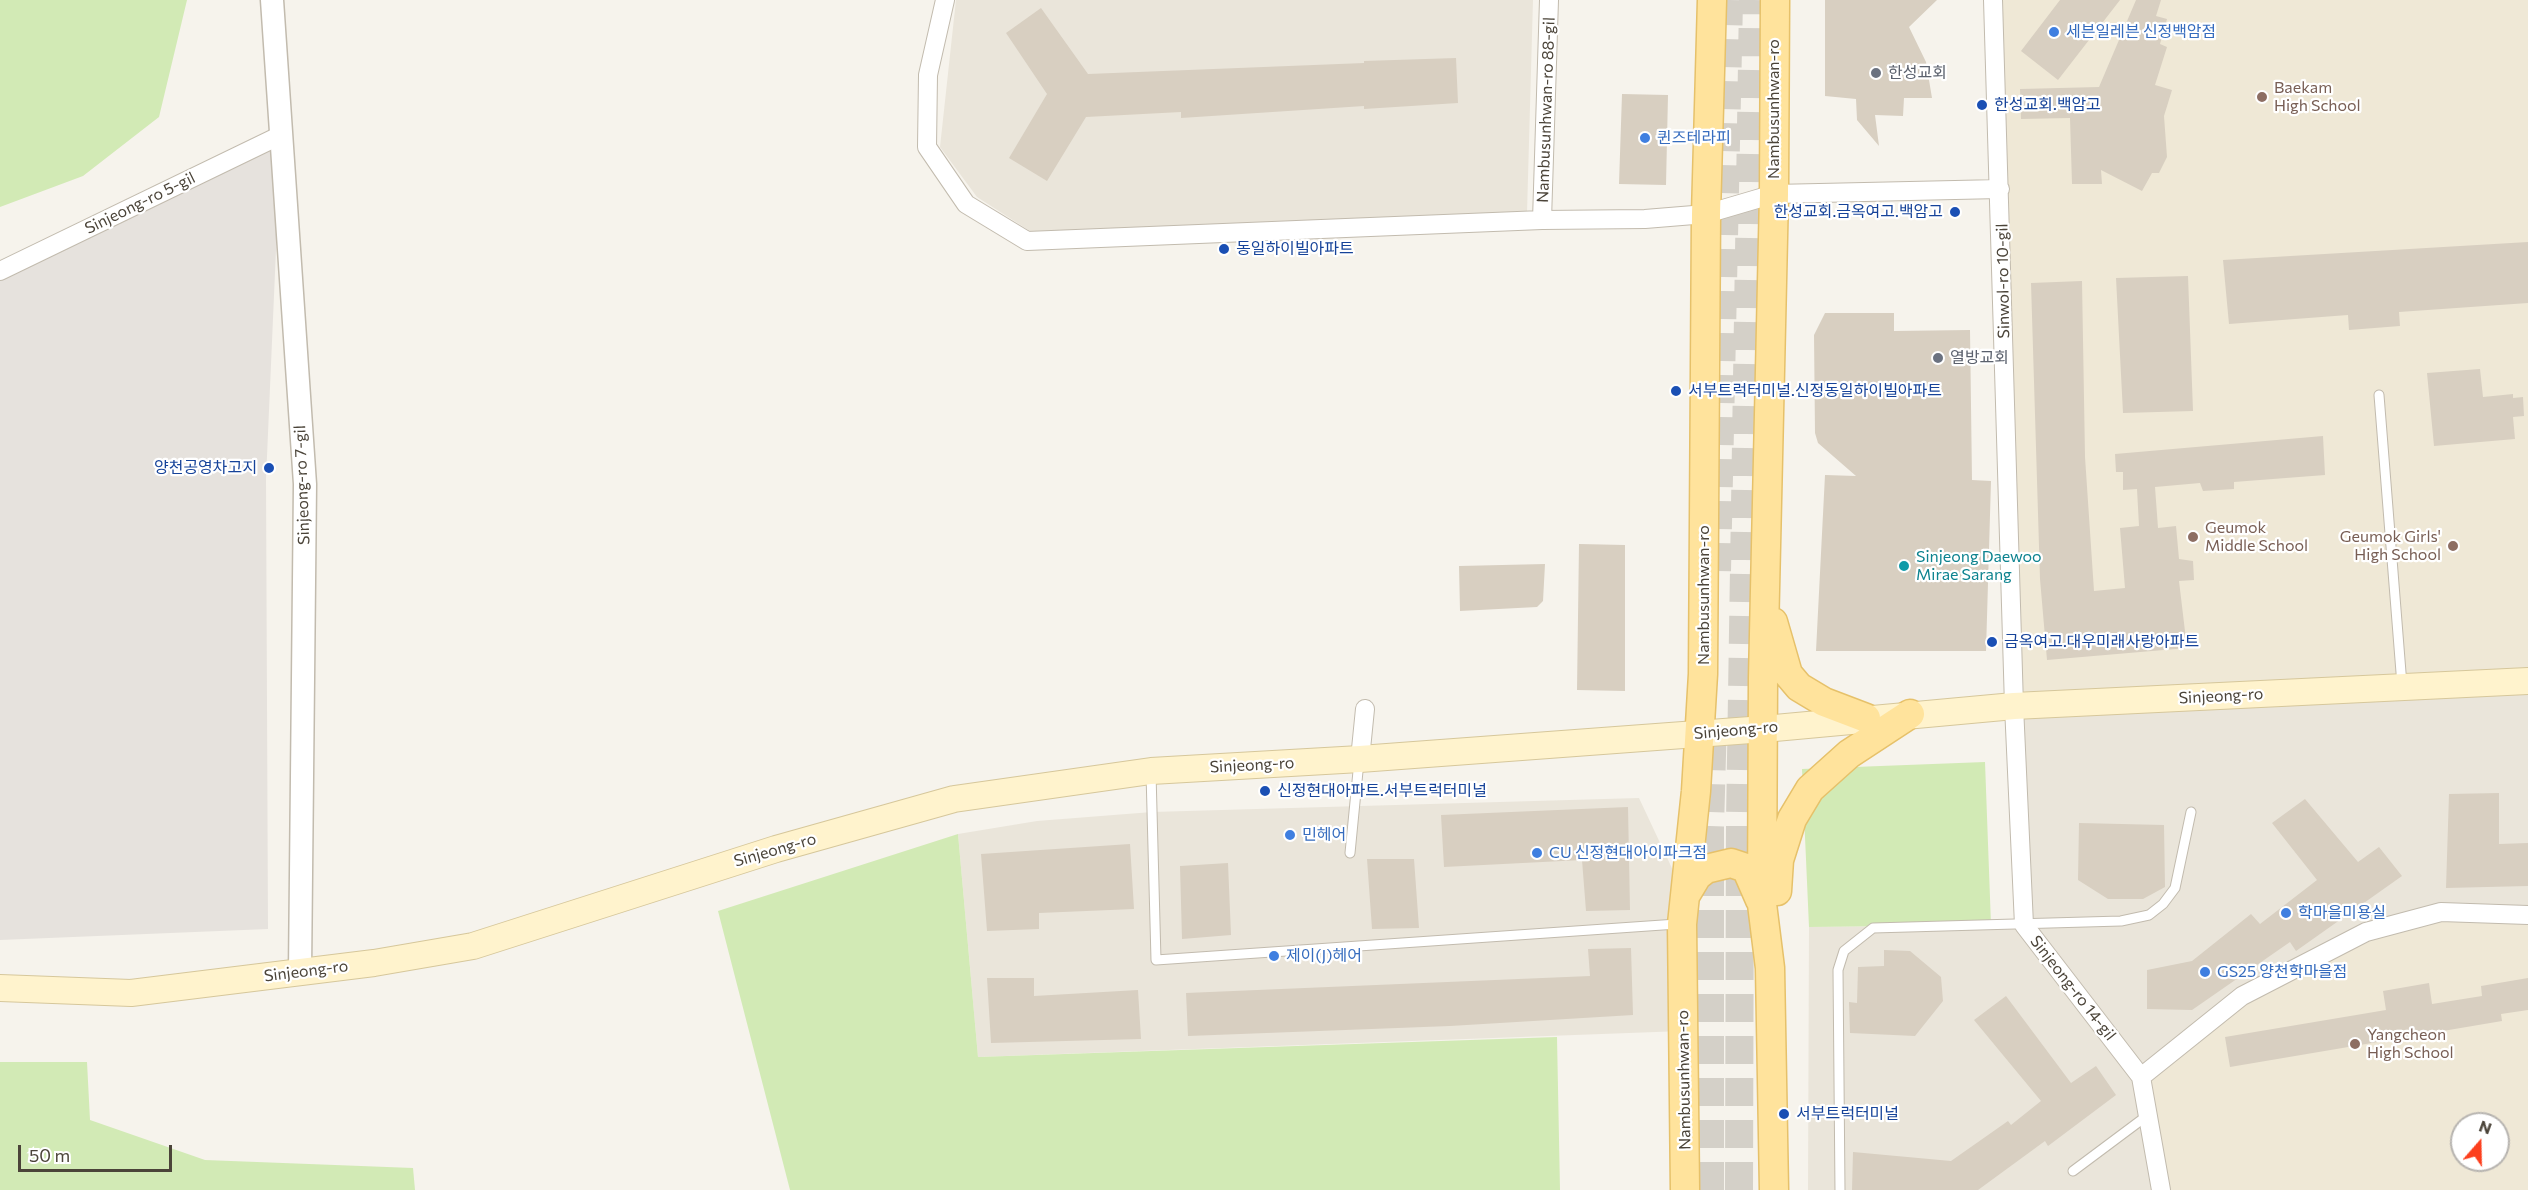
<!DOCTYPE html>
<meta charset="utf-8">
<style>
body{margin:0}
#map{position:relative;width:2528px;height:1190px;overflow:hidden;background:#f6f3ec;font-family:Commissioner,sans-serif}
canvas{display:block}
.north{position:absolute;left:2450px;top:1112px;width:60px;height:60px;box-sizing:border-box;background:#fff;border:2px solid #b7b4b0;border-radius:50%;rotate:20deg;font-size:16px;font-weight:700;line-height:24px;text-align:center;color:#4b4439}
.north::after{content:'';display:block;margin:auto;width:21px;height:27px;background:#fc3f1d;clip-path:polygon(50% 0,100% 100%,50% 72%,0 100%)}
.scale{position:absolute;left:18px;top:1145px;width:154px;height:27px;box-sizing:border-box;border:3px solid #4b4439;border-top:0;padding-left:8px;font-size:18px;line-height:21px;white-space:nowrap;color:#4b4439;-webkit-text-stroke:4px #fff;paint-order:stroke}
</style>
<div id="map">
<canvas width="2528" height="1190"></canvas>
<div class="north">N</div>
<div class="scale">50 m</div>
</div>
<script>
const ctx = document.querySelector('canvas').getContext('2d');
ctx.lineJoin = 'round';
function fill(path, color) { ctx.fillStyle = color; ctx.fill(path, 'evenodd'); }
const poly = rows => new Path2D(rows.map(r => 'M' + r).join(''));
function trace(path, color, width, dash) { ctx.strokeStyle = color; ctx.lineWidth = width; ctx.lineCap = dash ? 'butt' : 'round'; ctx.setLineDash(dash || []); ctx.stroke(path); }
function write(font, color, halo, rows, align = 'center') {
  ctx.font = font + ' Commissioner,"Noto Sans KR",sans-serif'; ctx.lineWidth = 4.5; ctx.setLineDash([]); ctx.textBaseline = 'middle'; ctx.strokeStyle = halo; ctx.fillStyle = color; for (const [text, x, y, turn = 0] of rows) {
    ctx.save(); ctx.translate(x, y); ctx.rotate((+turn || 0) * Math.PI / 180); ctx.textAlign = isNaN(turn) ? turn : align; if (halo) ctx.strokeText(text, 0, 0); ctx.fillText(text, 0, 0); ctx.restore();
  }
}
const residential = poly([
 [956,0,1533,0,1527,213,1033,233,977,197,940,147],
 [2528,681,2528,915,2161,1190,1808,1190,1809,927,2024,925,2014,706],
 [1639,798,1685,896,1683,1031,978,1057,958,834,1037,821,1152,812]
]);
const industrial = poly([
 [281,135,266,479,268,929,0,940,0,271]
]);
const education = poly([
 [2002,0,2528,0,2528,681,2014,706],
 [2441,912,2528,915,2528,1190,2161,1190,2141,1077,2242,996,2366,932],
 [2462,1124,2498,1124,2498,1160,2462,1160]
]);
const green = poly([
 [0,0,187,0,159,117,83,176,0,207],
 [1985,762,1991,925,1809,927,1802,769],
 [958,834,978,1057,1557,1037,1560,1190,790,1190,718,911],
 [0,1062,87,1062,90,1120,205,1160,413,1168,415,1190,0,1190]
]);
const building = poly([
 [1825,0,1937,0,1909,27,1926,62,1932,98,1904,98,1903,116,1875,115,1879,146,1857,120,1856,99,1825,96],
 [2060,0,2120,0,2058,80,2021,51],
 [2136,0,2161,0,2156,16,2167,19,2160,44,2167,47,2155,85,2172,90,2164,116,2167,157,2159,173,2152,173,2142,191,2101,170,2102,184,2072,184,2070,118,2021,119,2020,89,2099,87],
 [1041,8,1088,74,1364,63,1364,61,1456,58,1458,103,1364,109,1364,106,1181,118,1181,112,1086,117,1047,181,1009,158,1047,94,1006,33],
 [1622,94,1668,95,1666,185,1619,184],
 [2528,242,2528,303,2399,312,2400,326,2349,330,2348,315,2229,324,2223,260],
 [2188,276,2193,411,2123,413,2116,278],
 [2082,281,2085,457,2094,591,2125,588,2120,528,2139,526,2137,489,2123,490,2123,472,2116,472,2115,454,2323,436,2325,475,2234,482,2234,489,2203,491,2200,483,2155,487,2158,528,2176,526,2179,559,2193,561,2194,580,2179,581,2187,648,2047,660,2040,579,2031,283],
 [1825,313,1894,313,1894,331,1970,330,1972,480,1991,481,1986,651,1816,651,1825,475,1856,476,1818,443,1815,433,1814,335],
 [2480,369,2483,397,2513,394,2513,398,2523,397,2524,416,2513,417,2515,439,2434,446,2427,373],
 [1579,544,1625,545,1625,691,1577,690],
 [1545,564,1543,601,1537,607,1460,611,1459,566],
 [2499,793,2499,844,2528,843,2528,886,2446,888,2449,794],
 [2305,799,2358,862,2379,847,2402,876,2296,951,2290,942,2192,1010,2147,1009,2147,970,2192,961,2251,914,2260,924,2317,880,2272,823],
 [1628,807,1630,910,1586,911,1582,860,1444,867,1441,815],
 [2079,823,2164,825,2165,887,2143,899,2108,899,2078,880],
 [1130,844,1134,909,1039,913,1039,929,987,931,981,854],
 [1367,859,1414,859,1419,928,1372,929],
 [1228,863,1231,935,1182,939,1180,866],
 [1631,948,1633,1015,1450,1026,1188,1036,1186,993,1590,976,1588,949],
 [1884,950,1910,951,1941,977,1943,1001,1915,1036,1850,1033,1849,1002,1857,1003,1858,967,1884,966],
 [987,978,1034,978,1034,996,1138,990,1141,1039,991,1043],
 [2528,978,2528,1010,2501,1014,2502,1021,2230,1067,2225,1037,2386,1010,2383,991,2429,983,2432,1004,2482,996,2481,986],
 [2006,996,2071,1083,2096,1066,2116,1095,2048,1146,2045,1141,1978,1190,1852,1190,1853,1152,1951,1161,2008,1121,2011,1125,2041,1101,1974,1020]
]);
const primaryTunnel = poly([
 [1717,571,1729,0],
 [1710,1190,1710,828,1713,719],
 [1739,1190,1740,822,1753,0]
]);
const service = poly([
 [2379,395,2402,685],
 [1151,773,1156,960,1677,924],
 [1350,853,1359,761],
 [2073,1171,2148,1115],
 [1840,1190,1838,970,1844,951,1873,928,2121,921,2149,915,2163,904,2175,888,2191,812]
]);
const minor = poly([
 [945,0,928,75,927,147,966,204,1027,241,1542,220,1645,219,1706,214,1774,194,2000,189],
 [1993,0,2014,706,2024,925,2141,1077,2161,1190],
 [1542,220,1549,0],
 [0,271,281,135],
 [1360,759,1365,709],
 [2141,1077,2242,996,2366,932,2441,912,2528,915]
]);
const tertiary = poly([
 [272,0,305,484,300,971]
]);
const secondary = poly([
 [0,988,131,993,374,963,473,946,776,849,954,799,1151,771,1360,759,1764,729,2014,706,2528,681]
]);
const primary = poly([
 [1773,622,1788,674,1799,687,1824,702,1866,718],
 [1777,891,1779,860,1792,819,1810,789,1849,754,1910,714],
 [1685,896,1697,876,1706,869,1731,863,1746,868,1760,900],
 [1685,1190,1682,924,1696,791,1703,674,1706,214,1712,0],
 [1774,1190,1770,968,1762,904,1763,678,1774,194,1775,0]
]);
const markers = [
 [2054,32,6,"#3f7fe0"],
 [1876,73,6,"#6b7280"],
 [2262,97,6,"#8d6e63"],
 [1982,105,6,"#1a4fb4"],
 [1645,138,6,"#3f7fe0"],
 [1955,212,6,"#1a4fb4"],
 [1224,249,6,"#1a4fb4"],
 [1938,358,6,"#6b7280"],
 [1676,391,6,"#1a4fb4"],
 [269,468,6,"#1a4fb4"],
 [2193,537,6,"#8d6e63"],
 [2453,546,6,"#8d6e63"],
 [1904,566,6,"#0f9aa8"],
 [1992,642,6,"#1a4fb4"],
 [1265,791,6,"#1a4fb4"],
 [1290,835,6,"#3f7fe0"],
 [1537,853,6,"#3f7fe0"],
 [2286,913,6,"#3f7fe0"],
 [1274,956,6,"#3f7fe0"],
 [2205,972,6,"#3f7fe0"],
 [2355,1044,6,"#8d6e63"],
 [1784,1114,6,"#1a4fb4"]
];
const shopNames = [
 ["세븐일레븐 신정백암점",2066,32],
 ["퀸즈테라피",1657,138],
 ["민헤어",1302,835],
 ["CU 신정현대아이파크점",1549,853],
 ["학마을미용실",2298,913],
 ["제이(J)헤어",1286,956],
 ["GS25 양천학마을점",2217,972]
];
const worshipNames = [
 ["한성교회",1888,73],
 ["열방교회",1950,358]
];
const educationNames = [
 ["Baekam",2274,88],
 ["High School",2274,106],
 ["Geumok",2205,528],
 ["Middle School",2205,546],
 ["Geumok Girls'",2441,537,"right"],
 ["High School",2441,555,"right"],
 ["Yangcheon",2367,1035],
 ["High School",2367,1053]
];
const transitNames = [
 ["한성교회.백암고",1994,105],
 ["한성교회.금옥여고.백암고",1943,212,"right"],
 ["동일하이빌아파트",1236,249],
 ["서부트럭터미널.신정동일하이빌아파트",1688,391],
 ["양천공영차고지",257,468,"right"],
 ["금옥여고.대우미래사랑아파트",2004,642],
 ["신정현대아파트.서부트럭터미널",1277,791],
 ["서부트럭터미널",1796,1114]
];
const streetNames = [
 ["Nambusunhwan-ro",1774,109,-90],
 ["Nambusunhwan-ro 88-gil",1546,110,-88],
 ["Sinjeong-ro 5-gil",140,203,-26],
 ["Sinwol-ro 10-gil",2003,281,-91],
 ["Sinjeong-ro 7-gil",302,485,-92],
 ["Nambusunhwan-ro",1704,595,-90],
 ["Sinjeong-ro",2221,696,-3],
 ["Sinjeong-ro",1736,730,-5],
 ["Sinjeong-ro",1252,765,-3],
 ["Sinjeong-ro",775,850,-16],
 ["Sinjeong-ro",306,971,-7],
 ["Sinjeong-ro 14-gil",2073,988,52],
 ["Nambusunhwan-ro",1684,1080,-91]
];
const cultureNames = [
 ["Sinjeong Daewoo",1916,557],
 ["Mirae Sarang",1916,575]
];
fill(residential, '#eae5da');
fill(industrial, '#e6e2dd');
fill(education, '#efe8d6');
fill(green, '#d2eab5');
fill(building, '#d8cfc1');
trace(primaryTunnel, '#d4d0c8', 28, [28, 14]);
trace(service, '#c2bbae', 11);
trace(minor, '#c2bbae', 20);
trace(tertiary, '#c2bbae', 25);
trace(secondary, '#d6c79b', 28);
trace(primary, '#e6c16a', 31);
trace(service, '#fff', 9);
trace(minor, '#fff', 18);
trace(tertiary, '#fff', 22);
trace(secondary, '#fff3cd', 26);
trace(primary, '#ffe39c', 28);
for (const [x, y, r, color] of markers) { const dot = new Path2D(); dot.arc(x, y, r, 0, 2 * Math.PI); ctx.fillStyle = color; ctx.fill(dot); trace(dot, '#fff', 2); }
write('16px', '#366cbe', '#fff', shopNames, 'left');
write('16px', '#5b616d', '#fff', worshipNames, 'left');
write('16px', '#785e54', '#fff', educationNames, 'left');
write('16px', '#164399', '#fff', transitNames, 'left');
write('16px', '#4b4439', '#fff', streetNames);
write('16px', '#0d838f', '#fff', cultureNames, 'left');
</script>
